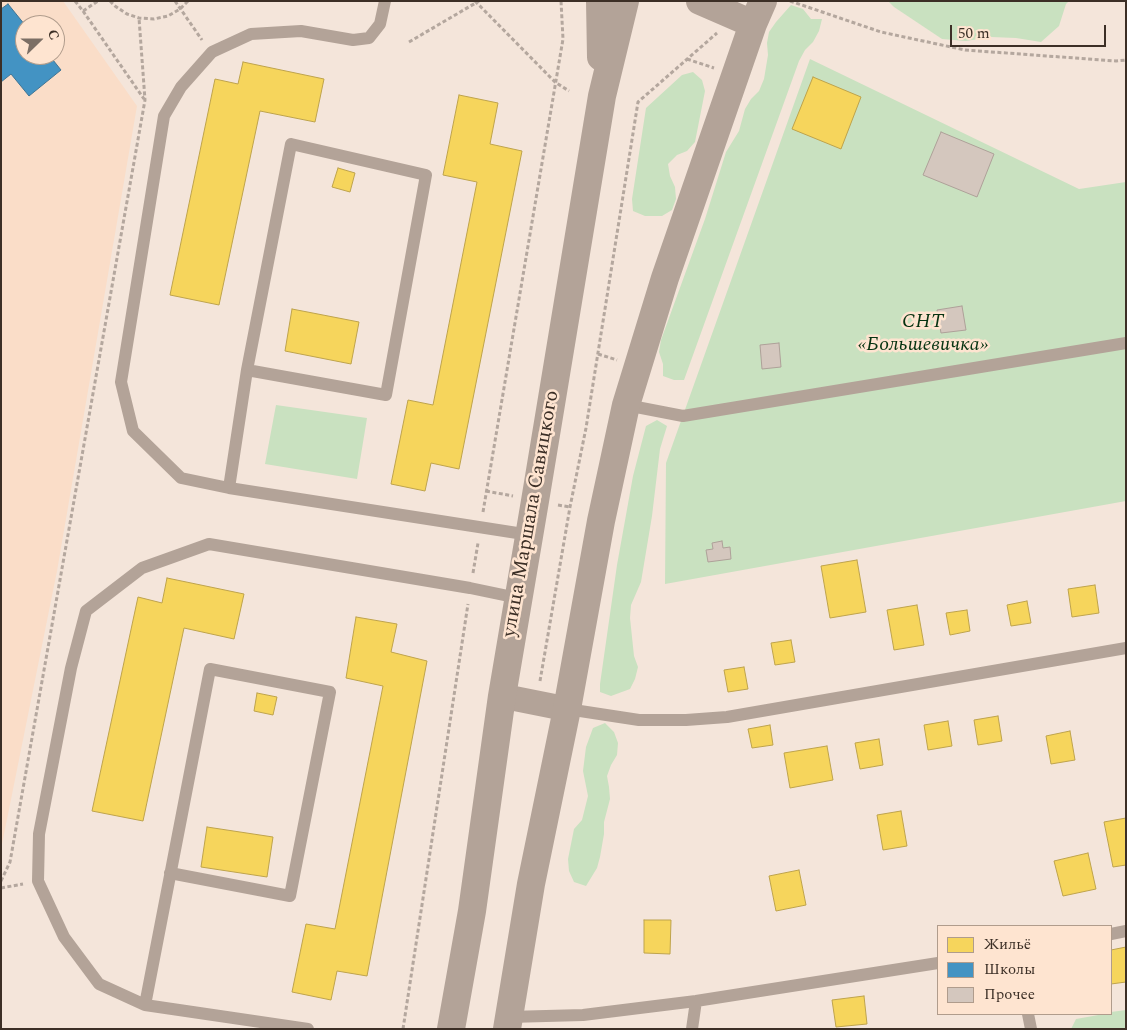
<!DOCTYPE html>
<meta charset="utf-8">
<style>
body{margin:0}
#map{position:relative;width:1127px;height:1030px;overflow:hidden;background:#f4e5da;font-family:Spectral,serif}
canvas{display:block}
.frame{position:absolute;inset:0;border:2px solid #3c2f26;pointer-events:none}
.legend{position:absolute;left:937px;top:925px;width:175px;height:90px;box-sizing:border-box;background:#fee4d0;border:1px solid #b09c8c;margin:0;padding:6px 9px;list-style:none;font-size:15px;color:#3c2f26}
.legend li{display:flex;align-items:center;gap:10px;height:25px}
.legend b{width:25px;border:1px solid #b09c8c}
.north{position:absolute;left:15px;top:15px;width:50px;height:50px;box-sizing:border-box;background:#fee4d0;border:1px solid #b09c8c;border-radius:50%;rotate:68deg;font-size:14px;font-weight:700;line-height:20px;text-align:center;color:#3c2f26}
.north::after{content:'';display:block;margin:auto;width:18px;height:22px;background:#7c6f65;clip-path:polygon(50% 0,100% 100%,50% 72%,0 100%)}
.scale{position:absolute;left:950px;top:25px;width:156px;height:22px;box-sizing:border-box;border:2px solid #3c2f26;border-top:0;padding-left:6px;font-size:15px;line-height:18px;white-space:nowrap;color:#3c2f26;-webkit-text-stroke:4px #fee4d0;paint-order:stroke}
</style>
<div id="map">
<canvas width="1127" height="1030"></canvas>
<div class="frame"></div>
<ul class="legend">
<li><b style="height:14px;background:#f6d55c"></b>Жильё</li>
<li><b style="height:14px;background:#4393c3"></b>Школы</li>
<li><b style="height:14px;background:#d4c7be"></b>Прочее</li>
</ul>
<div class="north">С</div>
<div class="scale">50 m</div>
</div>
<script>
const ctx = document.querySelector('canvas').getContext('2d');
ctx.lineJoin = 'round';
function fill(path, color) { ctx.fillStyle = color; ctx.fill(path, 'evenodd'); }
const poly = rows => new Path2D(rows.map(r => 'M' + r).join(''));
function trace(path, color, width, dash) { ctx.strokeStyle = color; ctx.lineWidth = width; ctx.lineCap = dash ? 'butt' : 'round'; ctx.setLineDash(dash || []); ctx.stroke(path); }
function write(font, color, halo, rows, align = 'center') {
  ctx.font = font + ' Spectral,serif'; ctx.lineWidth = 5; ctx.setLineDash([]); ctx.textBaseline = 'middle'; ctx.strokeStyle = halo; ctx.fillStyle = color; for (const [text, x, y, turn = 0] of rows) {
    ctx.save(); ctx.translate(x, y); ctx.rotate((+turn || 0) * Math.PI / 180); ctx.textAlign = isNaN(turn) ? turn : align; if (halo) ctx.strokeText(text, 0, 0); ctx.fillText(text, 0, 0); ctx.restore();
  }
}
const built = poly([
 [1,1,63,1,137,106,57,571,1,849],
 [25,25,55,25,55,55,25,55]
]);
const green = poly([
 [888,1,1069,1,1066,4,1059,26,1041,42,1016,38,991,37,966,41,942,39,894,7],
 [791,5,803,9,811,19,822,19,819,31,813,42,805,50,799,61,684,380,674,380,663,376,663,364,659,352,661,340,705,219,726,152,739,131,745,109,751,99,759,91,764,79,768,55,767,43,769,32,776,22],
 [810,59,1079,189,1126,182,1126,501,665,584,666,463],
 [693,72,702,80,705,91,695,142,687,151,677,155,668,164,670,176,675,187,676,199,672,210,662,216,645,216,633,211,632,199,646,108,682,75],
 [276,405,367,418,357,479,265,464],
 [657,420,667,426,660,449,652,516,641,582,631,605,630,618,634,656,638,667,635,679,630,689,611,696,600,692,600,684,617,565,633,476,646,426],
 [605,723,614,732,618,743,617,755,611,765,607,776,609,787,610,799,604,822,604,834,600,857,597,868,586,886,574,882,569,871,568,859,574,829,582,820,588,796,583,771,586,747,593,728],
 [1126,1010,1126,1029,1071,1029,1076,1019,1104,1014,1111,1014,1111,1012]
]);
const homes = poly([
 [243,62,324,79,315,122,260,111,219,305,170,295,215,79,238,84,243,62],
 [813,77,861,97,841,149,792,129,813,77],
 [459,95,498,103,490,144,522,151,459,469,431,463,425,491,391,484,408,400,433,405,477,182,443,175,459,95],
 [338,168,355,173,350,192,332,187,338,168],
 [292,309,359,322,351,364,285,351,292,309],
 [857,560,866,612,830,618,821,566,857,560],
 [167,578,244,594,234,639,184,628,143,821,92,811,138,597,162,603,167,578],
 [1095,585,1099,613,1072,617,1068,589,1095,585],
 [1027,601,1031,623,1011,626,1007,605,1027,601],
 [917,605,924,645,894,650,887,610,917,605],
 [967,610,970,631,950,635,946,613,967,610],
 [356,617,397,624,391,652,427,661,367,976,337,971,331,1000,292,992,306,924,335,929,383,686,346,678,356,617],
 [791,640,795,662,775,665,771,643,791,640],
 [744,667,748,689,728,692,724,670,744,667],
 [257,693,277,697,273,715,254,711,257,693],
 [998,716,1002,741,978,745,974,720,998,716],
 [948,721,952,746,928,750,924,725,948,721],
 [770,725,773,745,752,748,748,729,770,725],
 [1070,731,1075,760,1051,764,1046,736,1070,731],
 [879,739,883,765,860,769,855,743,879,739],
 [827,746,833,780,790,788,784,753,827,746],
 [901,811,907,846,883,850,877,815,901,811],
 [1126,818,1126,865,1113,867,1104,822,1126,818],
 [207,827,273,837,267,877,201,867,207,827],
 [1088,853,1096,889,1063,896,1054,861,1088,853],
 [799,870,806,905,776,911,769,876,799,870],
 [644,920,671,920,670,954,644,953,644,920],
 [1126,947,1126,982,1111,984,1111,950,1126,947],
 [864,996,867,1024,836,1027,832,1000,864,996]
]);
const schools = poly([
 [8,4,25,25,25,55,49,55,61,70,29,96,11,74,1,82,1,9,8,4]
]);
const building = poly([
 [941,132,994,154,977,197,923,175,941,132],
 [962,306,966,330,941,333,937,310,962,306],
 [779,343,781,367,762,369,760,345,779,343],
 [722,541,723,548,730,547,731,559,708,562,706,550,713,549,712,543,722,541]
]);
const path = poly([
 [75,1,83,11,98,1],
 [110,1,115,6,127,14,139,18,154,19,168,16,180,9,188,1],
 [175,1,202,40],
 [475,1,555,82,569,91],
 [790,1,881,32,965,50,1116,61,1126,60],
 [83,11,144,99],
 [409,42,479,1],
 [687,59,714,68],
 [598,354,617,360],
 [486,491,513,496],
 [558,505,570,507],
 [483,512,563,39,561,1],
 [473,573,478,543],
 [540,681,570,507,586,428,638,102,717,33],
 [1,881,10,862,145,100,139,18],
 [1,888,23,884],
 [403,1029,468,604]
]);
const service = poly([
 [385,1,380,24,369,38,353,40,301,31,251,34,212,52,181,87,164,116,121,382,133,431,181,478,229,488,530,535],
 [626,405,683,416,1126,343],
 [229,488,247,370,291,144,426,175,386,395,247,370],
 [567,709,639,720,686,720,727,717,1126,648],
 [1111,934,1126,931],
 [145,1005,210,669,330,692,290,896,170,873],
 [1028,1014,1031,1029],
 [509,1017,583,1015,696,1001,938,963],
 [308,1029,145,1005,99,984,64,937,38,881,39,834,71,668,86,611,142,568,209,544,470,588,518,598],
 [692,1029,696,1001]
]);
const minor = poly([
 [502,696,567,709]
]);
const tertiary = poly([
 [600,1,601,57],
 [700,1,753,24],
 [451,1029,472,911,502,696,535,501,602,96,625,1],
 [507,1029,531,884,567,709,601,521,626,405,665,278,753,24,763,1]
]);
const parkNames = [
 ["СНТ",923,323],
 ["«Большевичка»",923,346]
];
const streetNames = [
 ["улица Маршала Савицкого",532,514,-80]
];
fill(built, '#faddc8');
fill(green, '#c9e1c0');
fill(homes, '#f6d55c');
trace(homes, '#bea34c', 1);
fill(schools, '#4393c3');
trace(schools, '#417594', 1);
fill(building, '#d4c7be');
trace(building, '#aea199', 1);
trace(path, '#b4a79e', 3, [4, 2.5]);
trace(service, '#b3a398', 12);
trace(minor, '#b3a398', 25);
trace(tertiary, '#b3a398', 28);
write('italic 20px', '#063311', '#fee4d0', parkNames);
write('20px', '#3c2f26', '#fee4d0', streetNames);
</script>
